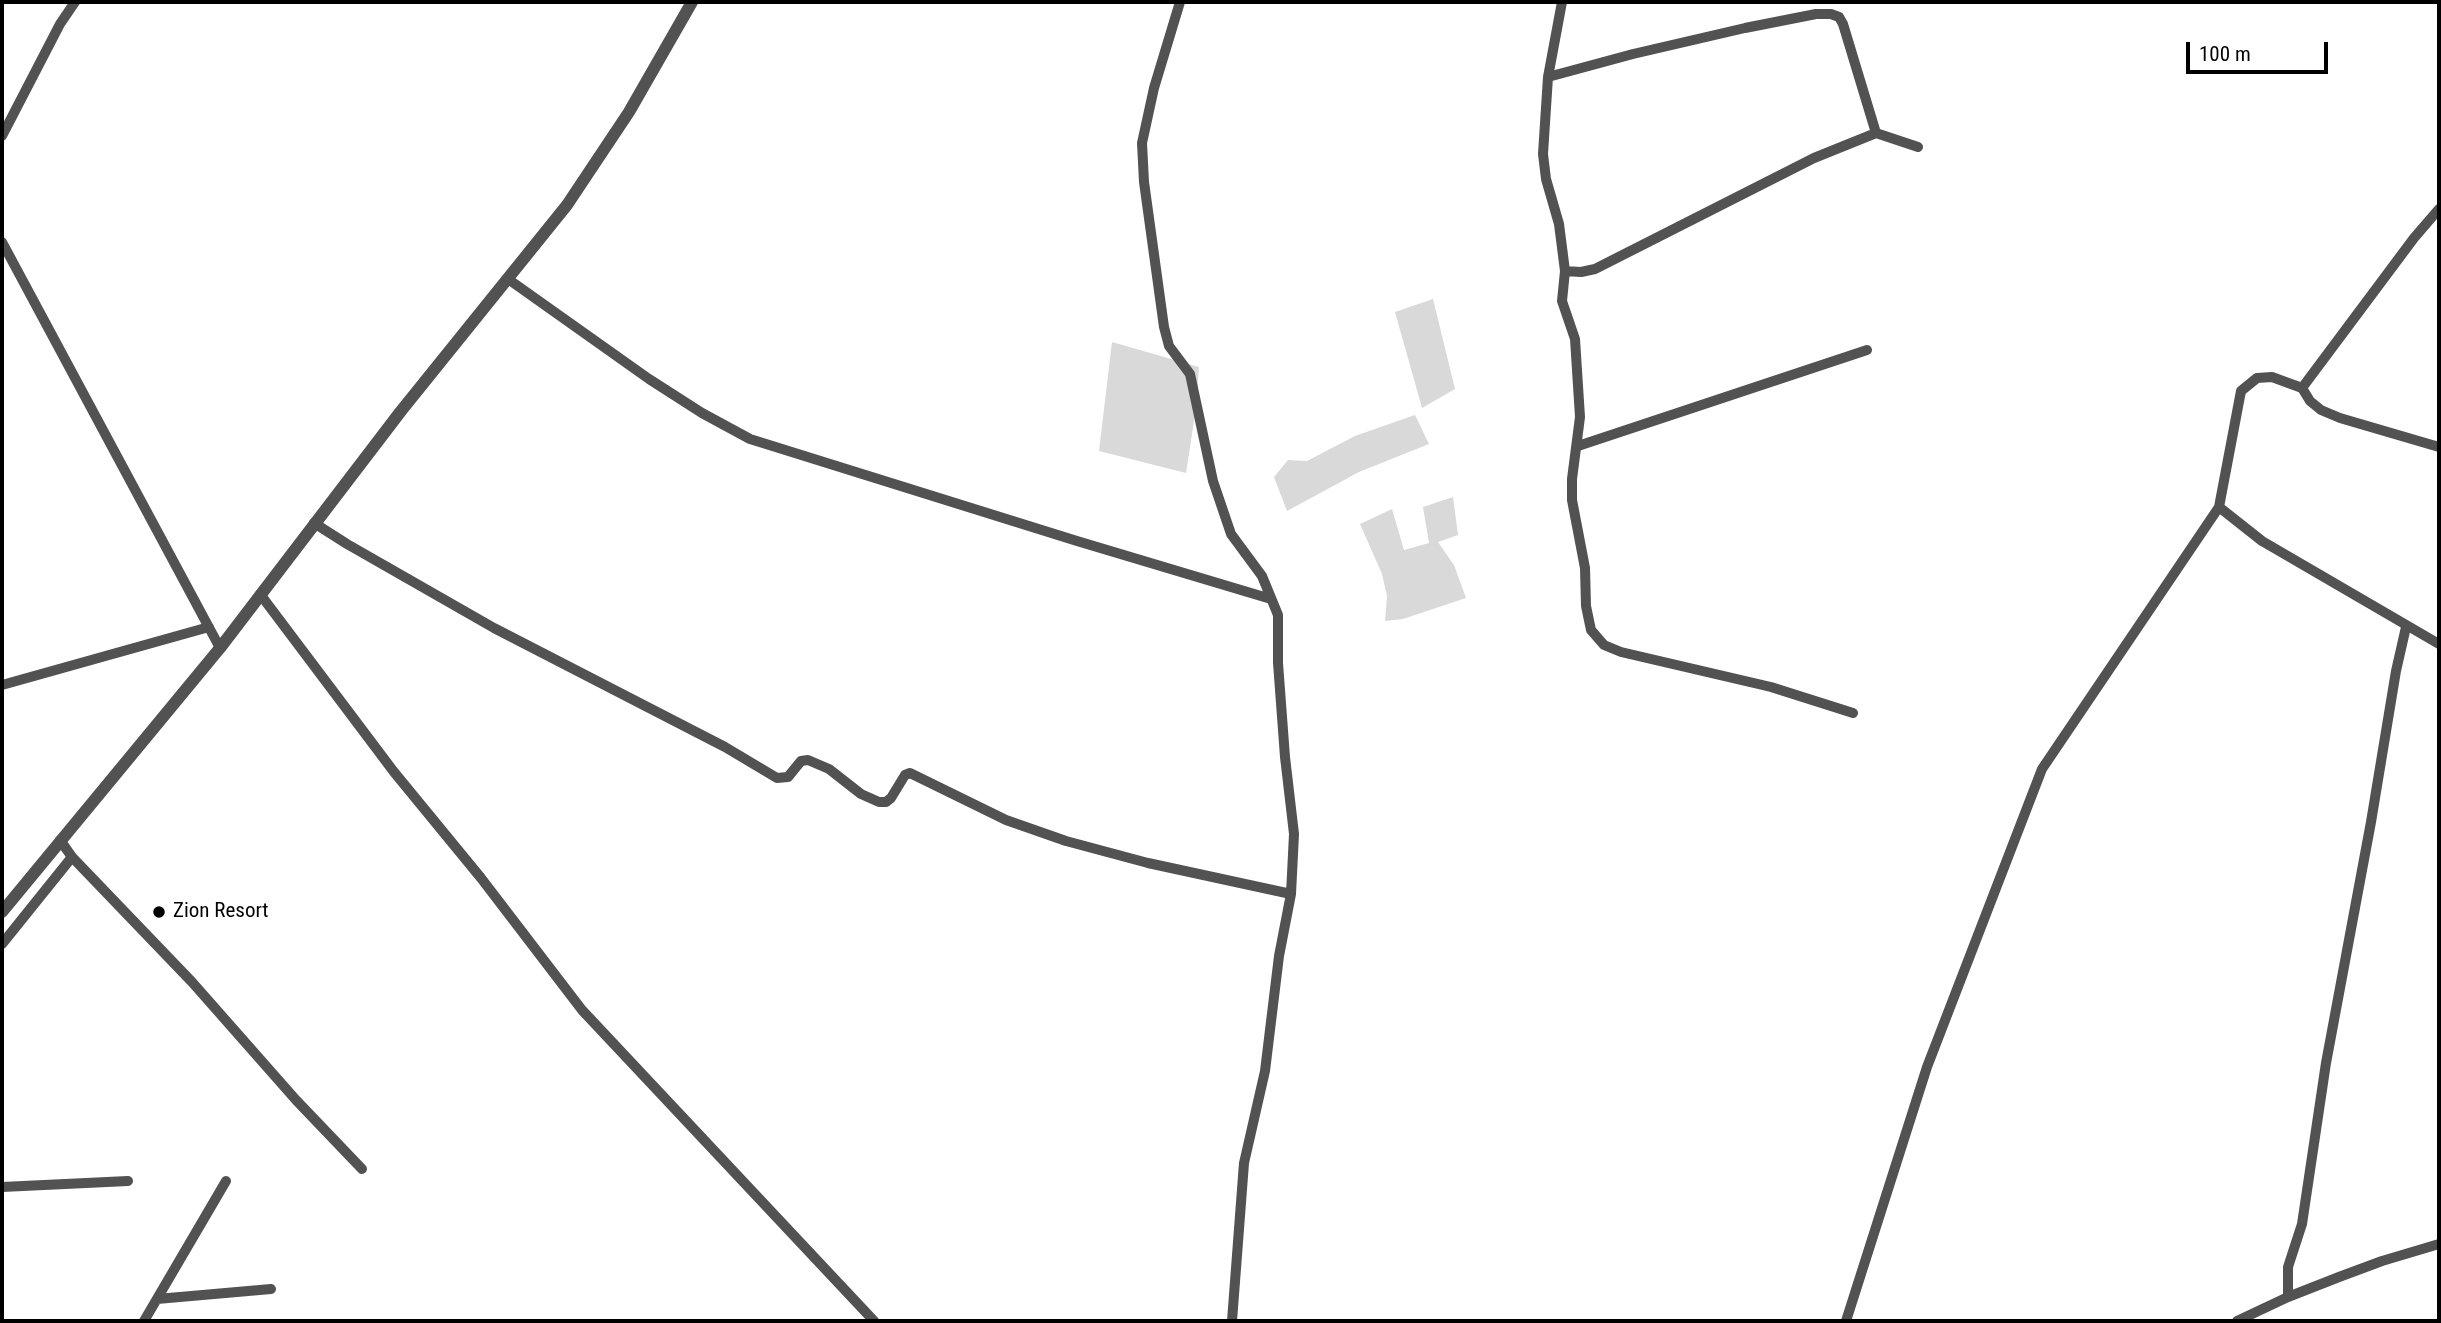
<!DOCTYPE html>
<style>
body{margin:0}
#map{position:relative;width:2441px;height:1323px;overflow:hidden;background:#fff;font-family:"Roboto Condensed",sans-serif}
canvas{display:block}
.frame{position:absolute;inset:0;border:4px solid #000;pointer-events:none}
.scale{position:absolute;left:2186px;top:42px;width:142px;height:32px;box-sizing:border-box;border:4px solid #000;border-top:0;padding-left:9px;font-size:21px;line-height:24px;white-space:nowrap;color:#000;-webkit-text-stroke:5px #fff;paint-order:stroke}
</style>
<div id="map">
<canvas width="2441" height="1323"></canvas>
<div class="frame"></div>
<div class="scale">100 m</div>
</div>
<script>
const ctx = document.querySelector('canvas').getContext('2d');
ctx.lineJoin = 'round';
function fill(path, color) { ctx.fillStyle = color; ctx.fill(path, 'evenodd'); }
const poly = rows => new Path2D(rows.map(r => 'M' + r).join(''));
function trace(path, color, width, dash) { ctx.strokeStyle = color; ctx.lineWidth = width; ctx.lineCap = dash ? 'butt' : 'round'; ctx.setLineDash(dash || []); ctx.stroke(path); }
function write(font, color, halo, rows, align = 'center') {
  ctx.font = font + ' "Roboto Condensed",sans-serif'; ctx.lineWidth = 5; ctx.setLineDash([]); ctx.textBaseline = 'middle'; ctx.strokeStyle = halo; ctx.fillStyle = color; for (const [text, x, y, turn = 0] of rows) {
    ctx.save(); ctx.translate(x, y); ctx.rotate((+turn || 0) * Math.PI / 180); ctx.textAlign = isNaN(turn) ? turn : align; if (halo) ctx.strokeText(text, 0, 0); ctx.fillText(text, 0, 0); ctx.restore();
  }
}
const green = poly([
 [1433,299,1455,389,1422,408,1395,312],
 [1112,342,1199,367,1196,408,1186,473,1099,451],
 [1415,415,1429,444,1359,472,1287,511,1274,477,1288,460,1307,461,1355,436],
 [1453,497,1458,535,1438,542,1454,565,1466,598,1403,619,1385,621,1387,596,1382,574,1360,524,1392,509,1404,550,1429,543,1423,507]
]);
const minor = poly([
 [1180,2,1154,88,1142,143,1144,182,1164,327,1169,346,1190,374,1213,481,1231,534,1262,576,1278,615,1278,663,1285,757,1294,834,1291,894,1279,956,1265,1071,1244,1163,1232,1321],
 [1562,2,1548,77,1543,154,1546,179,1559,224,1565,271,1562,301,1575,339,1580,417,1572,479,1572,500,1585,568,1586,606,1591,630,1604,645,1621,652,1771,687,1853,713],
 [1548,77,1633,54,1745,28,1816,14,1831,14,1839,17,1843,24,1876,133],
 [2,136,60,24,75,2],
 [2,242,220,648],
 [1565,271,1581,272,1595,269,1814,158,1876,133,1918,147],
 [508,279,649,379,702,413,750,439,1077,541,1271,599],
 [2302,388,2310,401,2321,410,2340,418,2439,447],
 [1578,446,1867,350],
 [2219,507,2262,541,2439,644],
 [314,523,347,544,494,628,725,747,777,778,788,777,801,761,808,760,829,769,861,794,879,802,886,802,891,798,905,775,910,773,1006,820,1066,841,1148,863,1291,894],
 [260,594,394,772,481,878,582,1010,874,1321],
 [2,685,209,627],
 [60,840,72,857,192,982,296,1100,362,1169],
 [2,944,72,857],
 [2,1187,128,1181],
 [2288,1297,2288,1267,2302,1224,2326,1063,2371,822,2396,671,2406,627],
 [157,1299,271,1289],
 [144,1321,226,1181],
 [1846,1321,1927,1067,2042,769,2219,507,2241,391,2257,378,2272,377,2302,388,2414,238,2439,209],
 [2237,1321,2288,1297,2339,1277,2382,1261,2439,1244]
]);
const tertiary = poly([
 [2,912,220,648,401,411,567,205,629,112,692,2]
]);
const markers = [
 [159,912,7,"#000"]
];
const poiNames = [
 ["Zion Resort",173,912]
];
fill(green, '#d9d9d9');
trace(minor, '#525252', 10);
trace(tertiary, '#525252', 12);
for (const [x, y, r, color] of markers) { const dot = new Path2D(); dot.arc(x, y, r, 0, 2 * Math.PI); ctx.fillStyle = color; ctx.fill(dot); trace(dot, '#fff', 2.5); }
write('21px', '#000', '#fff', poiNames, 'left');
</script>
